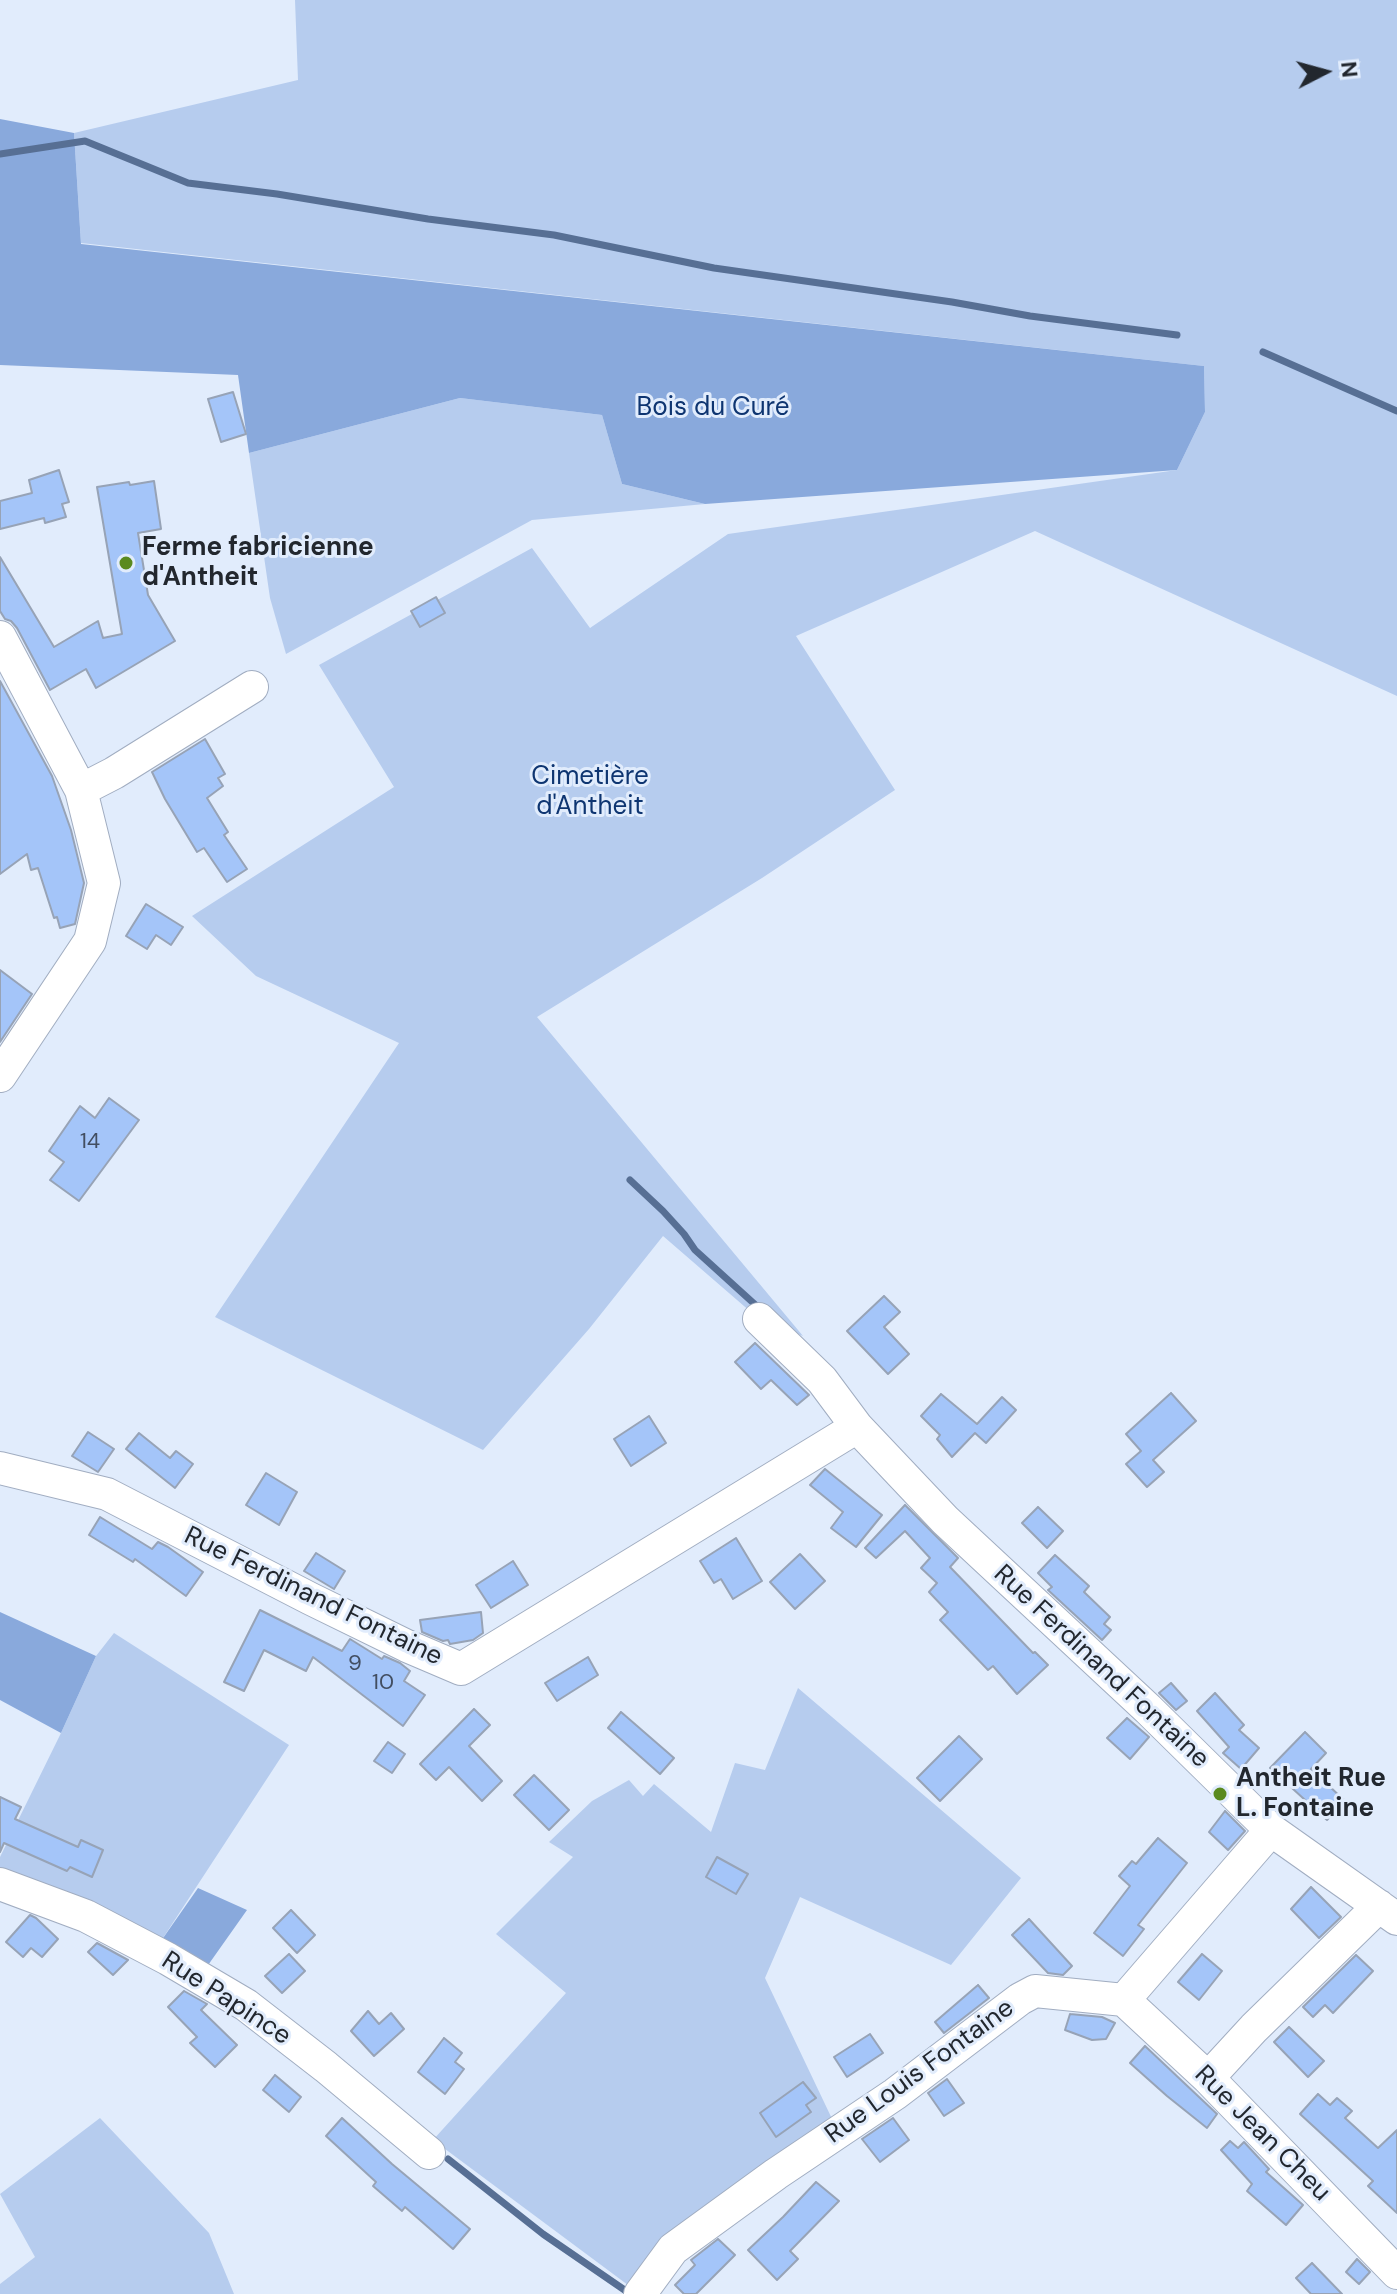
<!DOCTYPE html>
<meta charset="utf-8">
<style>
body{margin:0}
#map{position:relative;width:1397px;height:2294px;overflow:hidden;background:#e1ecfc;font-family:"DM Sans",sans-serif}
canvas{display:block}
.north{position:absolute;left:1285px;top:32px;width:80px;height:80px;-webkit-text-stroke:6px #e1ecfc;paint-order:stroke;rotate:84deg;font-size:22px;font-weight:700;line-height:32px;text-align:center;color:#22272e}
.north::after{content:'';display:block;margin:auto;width:28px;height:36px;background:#22272e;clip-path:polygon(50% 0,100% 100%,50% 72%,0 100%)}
</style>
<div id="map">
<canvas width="1397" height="2294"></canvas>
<div class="north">N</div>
</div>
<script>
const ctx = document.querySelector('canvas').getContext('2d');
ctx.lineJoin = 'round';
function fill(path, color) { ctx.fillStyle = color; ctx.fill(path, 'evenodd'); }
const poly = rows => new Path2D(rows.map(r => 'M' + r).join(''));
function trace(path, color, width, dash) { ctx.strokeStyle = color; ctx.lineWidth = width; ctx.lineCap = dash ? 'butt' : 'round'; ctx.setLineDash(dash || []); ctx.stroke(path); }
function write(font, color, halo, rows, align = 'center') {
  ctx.font = font + ' "DM Sans",sans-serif'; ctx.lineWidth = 6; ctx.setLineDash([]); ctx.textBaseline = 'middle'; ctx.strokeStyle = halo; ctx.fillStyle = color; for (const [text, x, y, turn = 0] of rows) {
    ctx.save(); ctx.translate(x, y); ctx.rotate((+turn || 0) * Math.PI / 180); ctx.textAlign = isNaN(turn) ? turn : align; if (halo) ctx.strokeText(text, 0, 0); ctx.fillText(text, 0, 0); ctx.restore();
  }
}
const green = poly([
 [295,0,1397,0,1397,696,1035,531,796,636,895,790,762,878,537,1017,803,1336,759,1319,663,1236,589,1329,483,1450,215,1317,399,1043,256,976,192,916,394,787,319,665,532,548,590,628,728,534,1177,470,1205,412,1204,366,81,243,74,133,298,80],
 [460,398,602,415,622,484,705,504,532,520,286,654,270,598,249,453],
 [114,1633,289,1745,161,1941,0,1873,0,1857,61,1733,96,1656],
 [798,1688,1021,1878,951,1965,800,1897,765,1978,834,2123,632,2288,433,2140,566,1993,496,1934,573,1857,549,1842,592,1801,629,1780,643,1796,654,1784,711,1832,735,1763,765,1770],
 [100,2118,209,2233,234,2294,0,2294,0,2284,35,2257,0,2194]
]);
const forest = poly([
 [0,119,74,133,81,244,1204,366,1205,412,1177,470,705,504,622,484,602,415,460,398,249,453,238,375,0,365],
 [0,1612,96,1656,61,1733,0,1700],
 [198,1888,247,1910,206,1968,161,1941]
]);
const stream = poly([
 [0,154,85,141,188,183,277,194,428,219,554,235,714,268,952,302,1030,316,1177,335],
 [1263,352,1397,411],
 [630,1180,663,1211,684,1234,695,1250,760,1309],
 [448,2159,543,2234,626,2291]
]);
const building = poly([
 [233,392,246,434,221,442,208,399,233,392],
 [59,470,69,502,62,504,66,517,45,523,44,518,0,529,0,501,32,493,29,480,59,470],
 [154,481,161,529,138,533,148,595,175,641,96,688,86,669,50,690,17,628,11,621,5,619,0,611,0,557,54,647,98,621,103,638,122,634,97,487,129,482,130,485,154,481],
 [436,597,445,613,420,627,411,611,436,597],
 [0,681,52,776,71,830,84,883,75,924,60,928,57,917,54,918,38,868,31,870,27,854,0,874,0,681],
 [205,739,225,774,218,778,223,786,207,798,228,832,224,835,247,869,227,882,204,848,197,852,165,799,152,772,205,739],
 [146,904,183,927,171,945,156,935,147,949,126,936,146,904],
 [0,970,32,994,0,1042,0,970],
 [109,1098,139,1120,79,1201,50,1180,64,1162,49,1151,80,1106,95,1118,109,1098],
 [884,1296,900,1312,884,1327,909,1354,888,1374,847,1331,884,1296],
 [755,1343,809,1395,797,1405,771,1380,761,1389,735,1362,755,1343],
 [1171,1393,1196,1421,1153,1460,1164,1472,1147,1487,1126,1464,1141,1451,1126,1434,1171,1393],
 [941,1394,977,1424,1002,1397,1016,1410,986,1443,975,1433,952,1457,937,1439,940,1435,921,1416,941,1394],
 [649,1416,666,1443,631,1466,614,1439,649,1416],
 [88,1432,114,1449,98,1472,72,1456,88,1432],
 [139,1433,170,1458,176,1451,193,1464,175,1488,126,1449,139,1433],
 [825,1469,882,1515,856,1547,831,1528,843,1512,810,1485,825,1469],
 [266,1473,297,1492,279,1525,246,1505,266,1473],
 [905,1505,958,1558,950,1567,1033,1653,1035,1652,1048,1665,1017,1694,993,1666,988,1670,940,1620,948,1612,929,1592,937,1583,921,1568,930,1558,905,1531,876,1558,865,1548,905,1505],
 [1038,1507,1063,1531,1047,1548,1022,1523,1038,1507],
 [100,1517,152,1549,158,1542,168,1547,203,1572,186,1596,135,1559,133,1562,89,1535,100,1517],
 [736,1538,762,1581,733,1599,721,1579,714,1583,700,1561,736,1538],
 [316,1553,345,1571,334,1589,304,1571,316,1553],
 [800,1554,825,1581,795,1609,770,1582,800,1554],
 [1055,1555,1089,1586,1084,1592,1110,1617,1104,1624,1111,1630,1102,1640,1048,1590,1052,1587,1038,1573,1055,1555],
 [513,1561,528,1585,491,1608,476,1585,513,1561],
 [260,1610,342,1651,350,1639,382,1659,384,1656,400,1663,410,1671,404,1681,425,1695,403,1726,313,1657,306,1671,264,1650,244,1691,224,1682,260,1610],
 [481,1612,483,1633,473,1640,450,1644,448,1640,443,1641,422,1632,420,1620,481,1612],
 [588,1657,598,1675,557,1701,545,1683,588,1657],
 [1171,1683,1187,1701,1176,1710,1159,1693,1171,1683],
 [1215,1693,1244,1725,1239,1730,1259,1748,1241,1769,1223,1753,1229,1747,1197,1711,1215,1693],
 [474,1709,490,1725,469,1746,502,1781,482,1801,449,1767,436,1780,420,1764,474,1709],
 [621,1712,674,1758,660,1774,608,1728,621,1712],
 [1127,1718,1149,1737,1130,1759,1107,1738,1127,1718],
 [1305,1732,1326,1753,1311,1769,1345,1801,1327,1820,1270,1768,1305,1732],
 [959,1736,982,1759,940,1801,917,1778,959,1736],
 [388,1742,405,1754,392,1773,374,1761,388,1742],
 [534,1775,569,1810,549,1830,514,1795,534,1775],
 [0,1797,21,1807,15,1819,78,1847,81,1840,103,1850,92,1877,70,1867,67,1871,4,1843,0,1852,0,1797],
 [1225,1811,1245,1831,1228,1850,1209,1832,1225,1811],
 [1158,1838,1187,1863,1138,1925,1144,1929,1123,1956,1094,1933,1130,1886,1119,1876,1132,1861,1136,1864,1158,1838],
 [717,1857,748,1874,736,1894,706,1877,717,1857],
 [1311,1887,1341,1917,1319,1938,1291,1909,1311,1887],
 [291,1910,315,1935,297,1953,273,1928,291,1910],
 [30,1915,36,1918,58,1939,42,1957,31,1948,23,1957,6,1942,30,1915],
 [1029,1919,1072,1966,1063,1975,1048,1973,1012,1935,1029,1919],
 [97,1943,128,1960,113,1975,88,1952,97,1943],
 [289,1954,305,1971,282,1993,265,1976,289,1954],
 [1202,1954,1222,1971,1199,2000,1178,1982,1202,1954],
 [1356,1955,1373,1971,1333,2013,1325,2005,1313,2017,1303,2007,1356,1955],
 [978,1985,989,1998,944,2033,935,2022,978,1985],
 [184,1991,207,2004,201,2010,237,2045,215,2067,190,2043,197,2037,168,2007,184,1991],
 [368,2011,379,2024,391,2013,404,2029,374,2056,351,2031,368,2011],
 [1070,2014,1102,2017,1115,2023,1106,2039,1092,2040,1065,2030,1070,2014],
 [1289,2027,1324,2061,1308,2077,1274,2042,1289,2027],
 [870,2034,883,2053,847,2077,834,2057,870,2034],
 [444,2038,462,2053,455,2062,464,2069,445,2094,418,2072,444,2038],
 [1145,2046,1217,2114,1207,2128,1167,2096,1130,2063,1145,2046],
 [275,2075,301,2097,289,2112,263,2090,275,2075],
 [947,2079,964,2103,944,2116,928,2093,947,2079],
 [803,2082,816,2098,806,2105,811,2112,776,2137,760,2113,803,2082],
 [1318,2094,1330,2105,1337,2098,1352,2111,1345,2118,1378,2148,1397,2130,1397,2213,1368,2186,1373,2181,1300,2114,1318,2094],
 [342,2118,392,2164,470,2229,453,2249,405,2207,402,2211,373,2186,376,2182,326,2136,342,2118],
 [893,2118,909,2140,880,2162,862,2139,893,2118],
 [1230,2141,1238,2148,1244,2142,1269,2169,1266,2172,1303,2205,1286,2225,1247,2191,1252,2184,1221,2150,1230,2141],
 [816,2182,839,2201,790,2251,798,2259,777,2280,748,2250,783,2217,816,2182],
 [718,2239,735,2255,696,2294,684,2294,675,2285,695,2265,691,2260,718,2239],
 [1357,2259,1370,2272,1359,2284,1346,2272,1357,2259],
 [1312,2263,1342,2294,1311,2294,1296,2278,1312,2263]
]);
const minor = poly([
 [0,637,81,790,104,883,90,941,0,1076],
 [81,790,114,773,252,687],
 [759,1319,822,1380,857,1427,945,1520,1148,1709,1271,1830,1397,1919],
 [0,1468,107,1494,311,1599,407,1646,461,1669,857,1427],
 [0,1884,86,1916,168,1959,246,2005,326,2067,429,2153],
 [1124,2000,1208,2078,1397,2273],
 [1124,2000,1271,1830],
 [1208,2078,1254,2028,1379,1906],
 [640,2294,673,2249,776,2174,895,2094,1020,1999,1035,1991,1124,2000]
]);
const markers = [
 [126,563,8,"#5a8a1f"],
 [1220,1794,8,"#5a8a1f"]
];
const numberNames = [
 ["14",90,1142],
 ["9",355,1664],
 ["10",383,1683]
];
const parkNames = [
 ["Bois du Curé",713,408],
 ["Cimetière",590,777],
 ["d'Antheit",590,807]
];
const poiNames = [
 ["Ferme fabricienne",142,548],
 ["d'Antheit",142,578],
 ["Antheit Rue",1236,1779],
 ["L. Fontaine",1236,1809]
];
const streetNames = [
 ["Rue Ferdinand Fontaine",313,1597,26],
 ["Rue Ferdinand Fontaine",1101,1667,43],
 ["Rue Papince",226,1999,33],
 ["Rue Louis Fontaine",920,2072,-36],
 ["Rue Jean Cheu",1262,2134,45]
];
fill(green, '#b6ccee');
fill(forest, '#89a9dc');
trace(stream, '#576f94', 7);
fill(building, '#a4c5f9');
trace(building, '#97a3b6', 2);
trace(minor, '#a1adc1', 34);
trace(minor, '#fff', 32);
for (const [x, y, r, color] of markers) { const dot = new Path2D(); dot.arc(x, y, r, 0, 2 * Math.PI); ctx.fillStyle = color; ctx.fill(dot); trace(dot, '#e1ecfc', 3); }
write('22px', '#424e61', null, numberNames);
write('26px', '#0e3571', '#e1ecfc', parkNames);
write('bold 26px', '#22272e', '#e1ecfc', poiNames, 'left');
write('26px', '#22272e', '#e1ecfc', streetNames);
</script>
